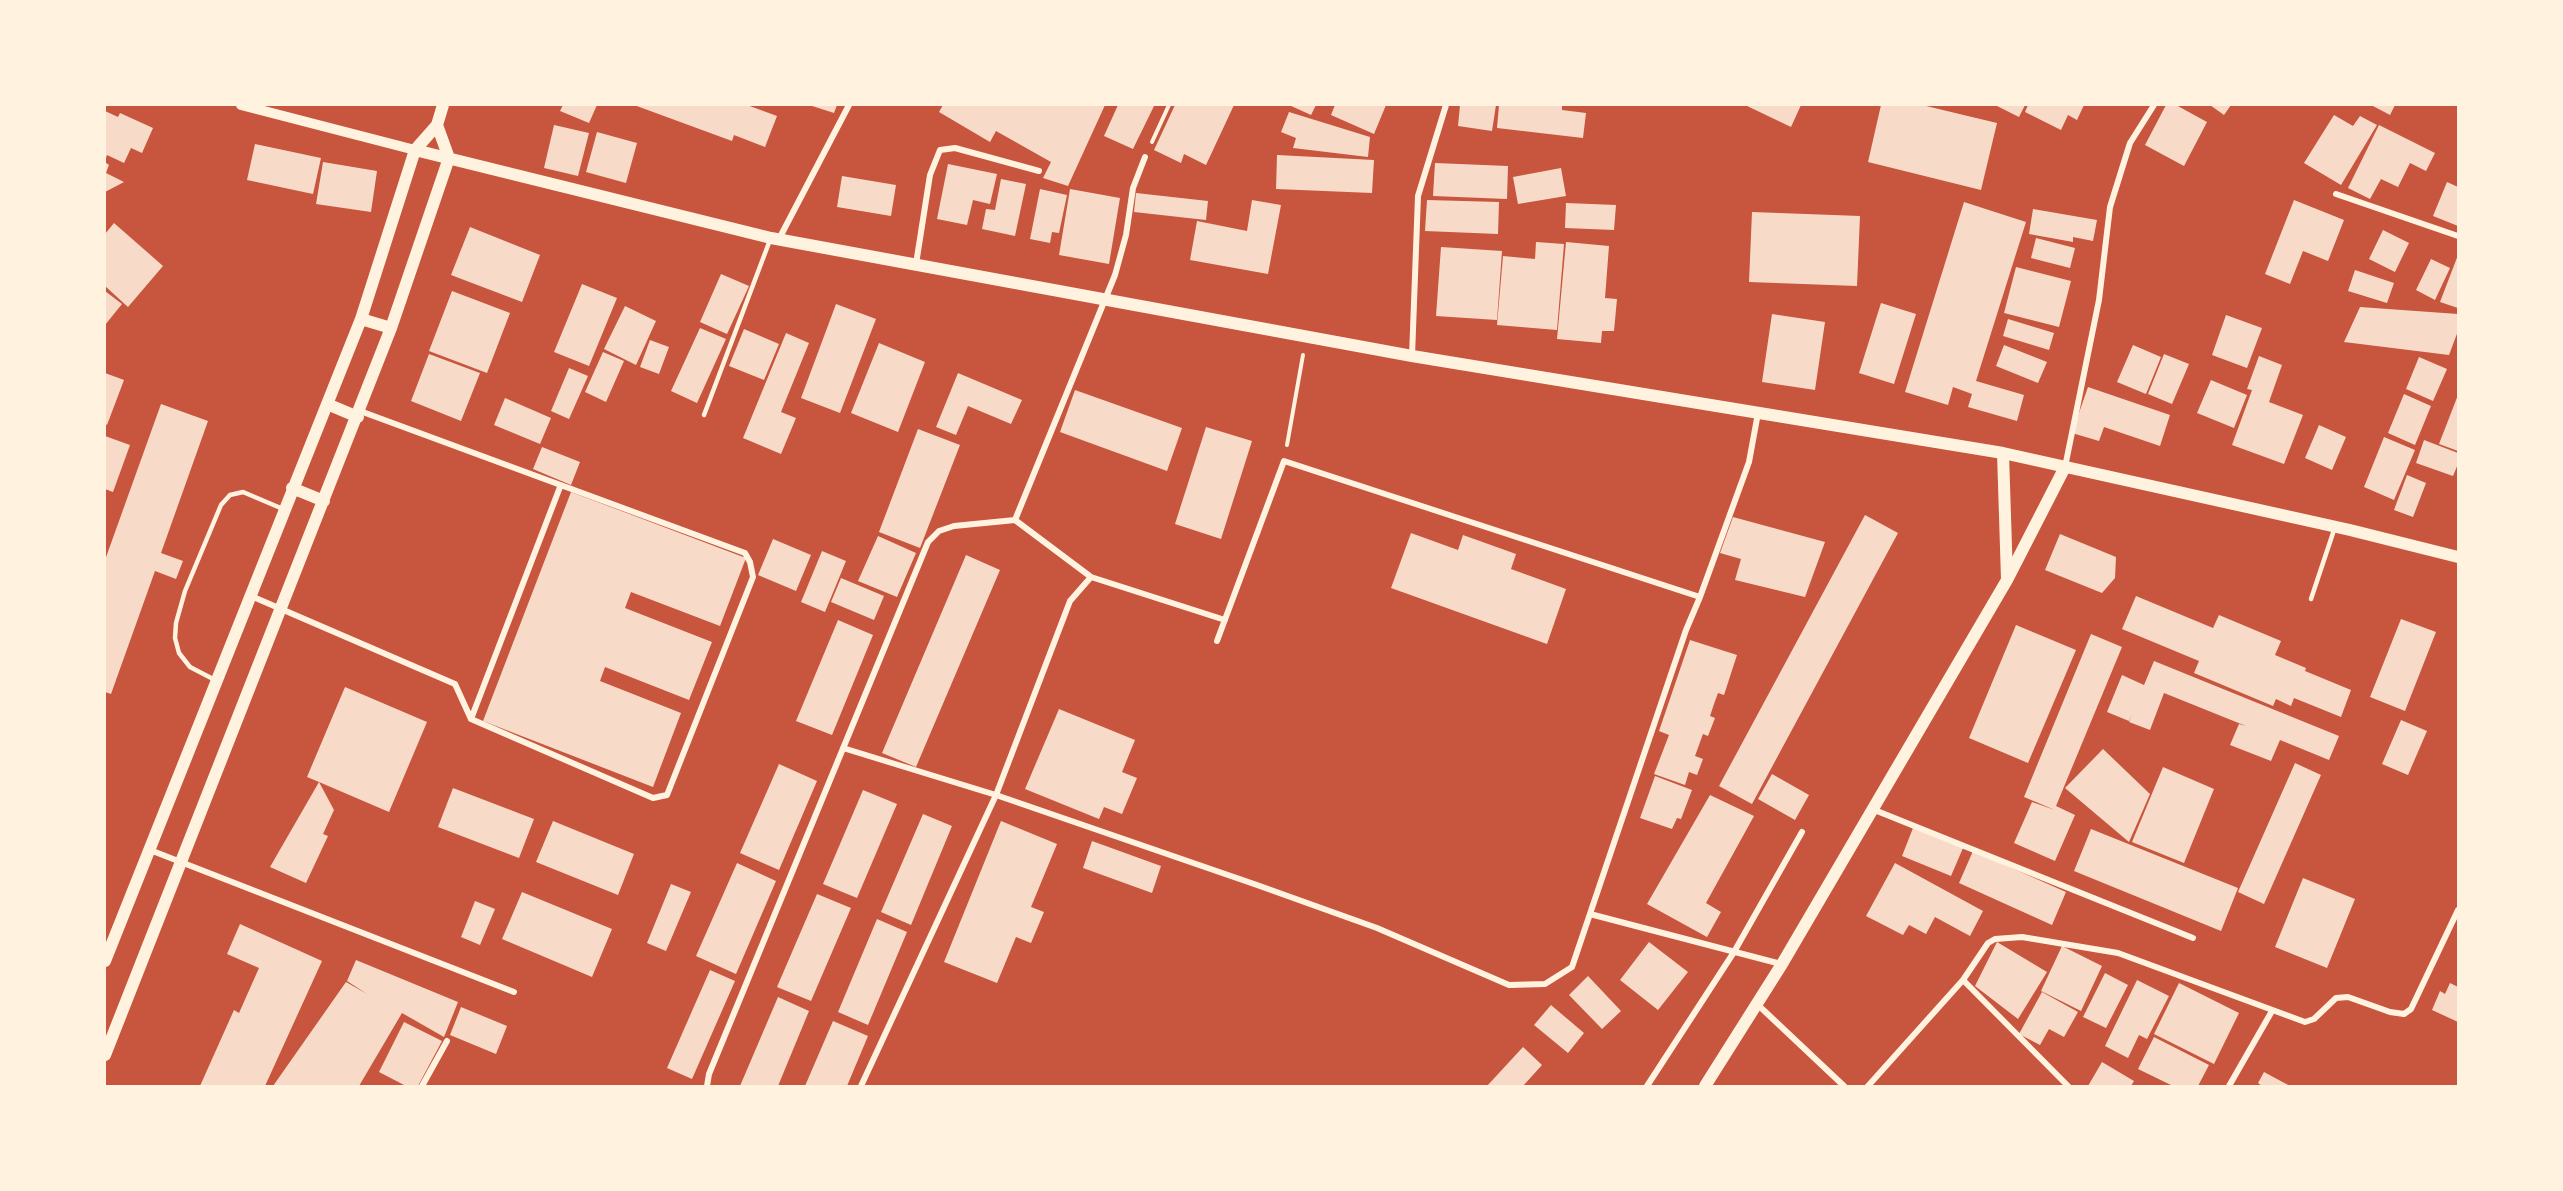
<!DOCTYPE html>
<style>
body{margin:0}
#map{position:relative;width:2563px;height:1191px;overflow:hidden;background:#c8553d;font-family:"Source Serif 4",serif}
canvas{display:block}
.frame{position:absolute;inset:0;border:106px solid #fff3e0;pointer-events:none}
</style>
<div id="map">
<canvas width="2563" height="1191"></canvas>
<div class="frame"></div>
</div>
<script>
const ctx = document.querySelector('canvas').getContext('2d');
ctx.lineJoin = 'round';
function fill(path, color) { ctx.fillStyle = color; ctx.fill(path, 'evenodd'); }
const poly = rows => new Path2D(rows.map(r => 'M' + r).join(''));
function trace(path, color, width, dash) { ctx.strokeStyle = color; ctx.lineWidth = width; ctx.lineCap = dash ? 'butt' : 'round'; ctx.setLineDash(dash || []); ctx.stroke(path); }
const building = poly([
 [563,105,597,105,589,123,560,111],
 [634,105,747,105,777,116,765,147,734,135,732,141],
 [809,105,837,105,834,113],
 [943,105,1105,105,1068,186,1043,178,1051,162,996,131,990,142,939,112],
 [1118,105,1154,106,1133,149,1104,136],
 [1175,105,1234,105,1206,165,1184,154,1181,163,1154,150],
 [1289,105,1316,105,1311,115],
 [1335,105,1386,105,1374,134,1331,115],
 [1460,105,1496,105,1492,131,1458,126],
 [1499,105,1562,105,1562,110,1586,113,1583,138,1497,128],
 [1745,105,1801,105,1791,127],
 [1881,105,1922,105,1997,123,1981,190,1868,162],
 [1995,105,2025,105,2019,117],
 [2028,105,2084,105,2077,120,2068,115,2061,130,2025,112],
 [2166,105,2176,105,2207,122,2184,166,2145,145],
 [2210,105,2231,105,2224,115],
 [2371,105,2395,105,2390,115],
 [105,111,118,117,120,113,153,128,142,153,131,148,124,163,107,155,105,161],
 [1289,112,1370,137,1368,157,1293,148,1296,138,1281,132],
 [2334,115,2353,126,2360,116,2377,125,2341,185,2304,163],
 [554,125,589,133,578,176,544,168],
 [2379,125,2435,153,2426,171,2410,163,2398,187,2381,179,2370,199,2348,188],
 [597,132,637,143,626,183,586,172],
 [255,144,321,158,313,194,247,180],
 [1277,155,1374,160,1372,193,1276,189],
 [105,162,109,165,106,173,124,182,105,192],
 [323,162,377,171,371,212,316,204],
 [1435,163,1508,166,1507,199,1433,196],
 [948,164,997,174,990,204,973,200,967,225,937,219],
 [1561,168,1566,196,1518,204,1513,177],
 [842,176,896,185,891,216,837,207],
 [1001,179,1026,184,1015,236,982,229,986,209,995,210],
 [2447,182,2458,187,2458,226,2433,216],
 [1040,189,1067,195,1059,233,1052,232,1050,243,1030,239],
 [1070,189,1120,198,1109,264,1059,255],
 [1136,193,1208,201,1206,220,1134,212],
 [1252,200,1281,205,1268,274,1190,260,1197,221,1247,231],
 [1427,200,1499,202,1498,234,1425,231],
 [2294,200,2344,220,2328,261,2303,251,2290,284,2265,274],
 [1964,202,2026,222,1976,381,2024,395,2017,421,1968,407,1972,394,1953,387,1948,405,1905,392],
 [1566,203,1616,205,1614,230,1565,228],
 [2033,209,2097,220,2093,241,2073,237,2073,242,2029,234],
 [1752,212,1860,216,1857,286,1749,282],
 [114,223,163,266,128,307,105,286,105,234],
 [470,227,540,255,522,302,451,275],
 [2383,230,2409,243,2395,272,2369,259],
 [2036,238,2075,248,2070,268,2031,258],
 [1536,242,1564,244,1557,330,1497,325,1503,256,1535,259],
 [1566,242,1609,246,1605,298,1617,299,1614,331,1602,331,1601,343,1557,339],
 [1441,247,1502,251,1497,320,1436,316],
 [2458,255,2458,308,2440,302],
 [2431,259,2450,268,2435,300,2416,290],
 [2016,267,2071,281,2059,327,2004,313],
 [2355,270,2394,283,2387,303,2348,291],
 [721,274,749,286,727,334,700,322],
 [582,284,617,298,589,366,554,352],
 [105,291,122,304,105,325],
 [452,291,510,313,487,373,429,351],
 [1881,303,1916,314,1894,384,1859,373],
 [836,304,876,319,840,413,801,398],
 [625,306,656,321,636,365,604,349],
 [2360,307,2458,314,2458,331,2449,355,2344,342],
 [1772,314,1825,322,1815,390,1762,382],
 [2226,315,2262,328,2247,368,2212,355],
 [2008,319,2054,333,2049,350,2003,336],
 [700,328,726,339,697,403,671,391],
 [744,329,779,344,764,380,729,366],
 [786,333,809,343,781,412,796,418,781,454,743,438],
 [650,340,669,347,659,374,640,367],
 [879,343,925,362,898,432,851,413],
 [2004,345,2047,362,2038,383,1996,366],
 [2133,345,2161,357,2146,394,2117,382],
 [603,352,624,361,606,402,585,392],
 [429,354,480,373,461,421,411,401],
 [2164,354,2189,364,2172,404,2148,394],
 [2259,356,2282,365,2269,402,2303,415,2284,464,2232,445,2252,390,2247,389],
 [2419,357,2447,369,2433,401,2406,389],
 [569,368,588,376,569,419,551,411],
 [105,373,124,380,107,425,105,424],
 [958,373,1022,400,1011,424,968,406,956,435,936,427],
 [2211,380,2247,395,2234,428,2197,413],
 [2088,387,2170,415,2160,446,2104,427,2099,441,2072,433],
 [1075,390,1182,428,1167,471,1060,432],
 [2404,394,2431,406,2415,445,2388,433],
 [2458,395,2458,451,2439,444],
 [505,398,551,418,540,444,494,425],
 [161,404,208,421,161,553,183,561,176,579,155,571,111,694,105,692,105,560],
 [2319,425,2346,437,2332,470,2305,458],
 [1206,427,1252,441,1221,539,1175,524],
 [918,429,960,445,920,548,879,532],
 [105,436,130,445,113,492,105,489],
 [2384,437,2415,450,2394,500,2364,487],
 [2424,440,2458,453,2458,464,2453,476,2416,463],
 [542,447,580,462,571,485,533,469],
 [2407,475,2426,483,2413,517,2394,510],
 [571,492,746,558,720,626,631,592,625,608,712,642,689,700,605,667,600,681,681,713,653,787,483,721],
 [1865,515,1898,533,1752,804,1719,786],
 [1733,517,1825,542,1805,597,1735,580,1741,559,1720,553],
 [1411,533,1458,550,1463,535,1516,554,1511,569,1566,589,1547,644,1391,588],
 [2060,534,2116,557,2115,578,2102,593,2045,570],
 [878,536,916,553,897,597,858,581],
 [773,539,811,555,796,591,758,575],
 [822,551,846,561,825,612,801,602],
 [966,555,1000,570,916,767,882,753],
 [841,578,884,596,874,620,831,602],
 [2136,596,2213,628,2219,615,2281,641,2275,655,2306,668,2305,671,2351,690,2341,717,2294,698,2291,706,2276,699,2273,706,2194,673,2199,661,2122,629],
 [2401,619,2436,632,2405,711,2370,697],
 [838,620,873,635,832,735,796,721],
 [2016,625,2076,650,2028,763,1969,738],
 [2091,634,2122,647,2056,806,2075,815,2055,861,2014,843,2032,802,2055,810,2024,797],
 [1690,640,1737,655,1724,695,1718,693,1714,704,1710,716,1715,718,1708,736,1703,734,1695,756,1703,759,1697,775,1689,772,1685,785,1654,774,1669,735,1659,731],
 [2154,661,2339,736,2329,760,2280,740,2271,761,2230,745,2239,724,2246,726,2164,693,2150,730,2129,722,2132,715,2129,721,2107,712,2122,675,2144,685],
 [345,687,427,722,389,812,319,782,334,810,323,834,328,836,306,883,270,867,319,782,307,777],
 [1059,709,1135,740,1122,772,1137,778,1122,814,1104,807,1099,819,1025,789],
 [2401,720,2427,731,2408,775,2382,764],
 [2103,749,2150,794,2129,842,2065,788],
 [2295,763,2321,775,2264,904,2238,892],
 [779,764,817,781,779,870,740,853],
 [2163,767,2214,789,2184,863,2132,842],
 [1772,774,1809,795,1795,820,1758,799],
 [1655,776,1692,790,1681,819,1677,818,1672,829,1640,818],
 [453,788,534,819,519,858,438,827],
 [863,790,897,804,857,898,823,884],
 [1710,795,1754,816,1706,903,1721,912,1707,937,1647,904],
 [923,814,952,826,911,925,881,912],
 [553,821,634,854,618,895,536,862],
 [1001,821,1057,844,1031,907,1044,912,1031,943,1016,937,997,983,944,962],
 [1913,828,1963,848,1951,876,1902,856],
 [2091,829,2238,888,2221,931,2074,871],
 [1092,841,1161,866,1152,893,1083,868],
 [1973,851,2066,892,2052,925,1959,883],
 [737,863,776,881,736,974,696,956],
 [1895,863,1983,911,1970,936,1935,917,1926,934,1909,925,1903,935,1866,916],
 [2303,878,2355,899,2327,968,2275,947],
 [671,884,691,892,666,951,647,943],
 [522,892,612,929,592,977,502,939],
 [817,894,851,908,811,1001,777,987],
 [475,901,495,909,480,945,461,937],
 [877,919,907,932,868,1025,838,1012],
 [240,924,322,961,265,1086,200,1086,234,1010,239,1013,259,968,227,954],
 [1649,942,1688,972,1658,1010,1620,980],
 [1997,942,2047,972,2018,1019,1975,986],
 [2062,946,2102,966,2081,1011,2041,991],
 [356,960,458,1002,444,1037,402,1013,359,1086,273,1086,346,982,367,994,347,981],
 [710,970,735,981,692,1079,667,1068],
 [2105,973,2128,985,2106,1028,2083,1017],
 [1588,976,1621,1011,1602,1029,1569,995],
 [2137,980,2169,996,2147,1039,2139,1035,2128,1058,2105,1046],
 [2179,983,2239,1013,2214,1064,2154,1034],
 [2450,983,2458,987,2458,1022,2432,1010,2440,991,2445,994],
 [2042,992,2078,1012,2064,1037,2049,1029,2040,1045,2019,1034],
 [778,997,809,1011,778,1086,740,1086],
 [1551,1005,1584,1033,1568,1053,1534,1025],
 [461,1007,507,1026,496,1054,450,1035],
 [833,1021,868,1036,847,1086,805,1086],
 [404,1022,442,1041,418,1086,406,1086,379,1072],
 [2154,1037,2209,1065,2198,1086,2173,1086,2138,1069],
 [1523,1047,1542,1065,1523,1086,1487,1086],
 [2102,1062,2134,1081,2131,1086,2088,1086],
 [2264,1072,2290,1086,2262,1086,2258,1083]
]);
const path = poly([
 [1152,142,1169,105],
 [1287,445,1303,355]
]);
const service = poly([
 [704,415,770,240],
 [2311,599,2335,527],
 [215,680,190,667,179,653,175,638,176,623,185,591,221,505,230,495,243,492,283,509]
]);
const minor = poly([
 [2336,194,2458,236],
 [779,239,849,105],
 [916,264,930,175,940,150,955,148,1039,171],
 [1412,356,1418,196,1446,105],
 [2065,467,2099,300,2110,207,2130,143,2154,105],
 [1015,520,1115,275,1126,235,1133,188,1145,157],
 [1091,577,1225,620],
 [251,596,455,684,471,719,653,798,667,795,753,577,750,562,745,553,360,411],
 [1700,597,1749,462,1758,413],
 [471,719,560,487],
 [843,748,996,795,1257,885,1377,928,1509,985,1545,984,1572,967,1686,630,1700,597,1284,461,1217,641],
 [1872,809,2193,938],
 [150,850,514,992],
 [1590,914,1781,964],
 [1963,980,2068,1086],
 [1757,1004,1844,1086],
 [422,1086,447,1041],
 [707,1086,709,1074,928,542,939,531,954,526,1015,520,1091,577,1070,601,996,795,861,1086],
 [1647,1086,1734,952,1802,832],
 [1868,1086,1963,980,1988,943,1995,939,2022,937,2118,953,2305,1022,2314,1019,2336,998,2348,997,2390,1012,2404,1014,2411,1009,2458,910],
 [2229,1086,2272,1011]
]);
const tertiary = poly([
 [241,105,415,150]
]);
const secondary = poly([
 [415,150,771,238,1412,356,2003,453,2350,530,2458,557],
 [361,319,391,328],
 [327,404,358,417],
 [2003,453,2007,579],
 [292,488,324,501],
 [105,961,361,319,415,150,437,125,443,105],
 [105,1055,391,328,449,158,437,125],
 [1705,1086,1782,964,2007,580,2065,467]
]);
fill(building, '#f7dbc8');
trace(path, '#fff3e0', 4);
trace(service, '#fff3e0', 4.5);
trace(minor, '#fff3e0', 6);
trace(tertiary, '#fff3e0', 10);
trace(secondary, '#fff3e0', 12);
</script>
